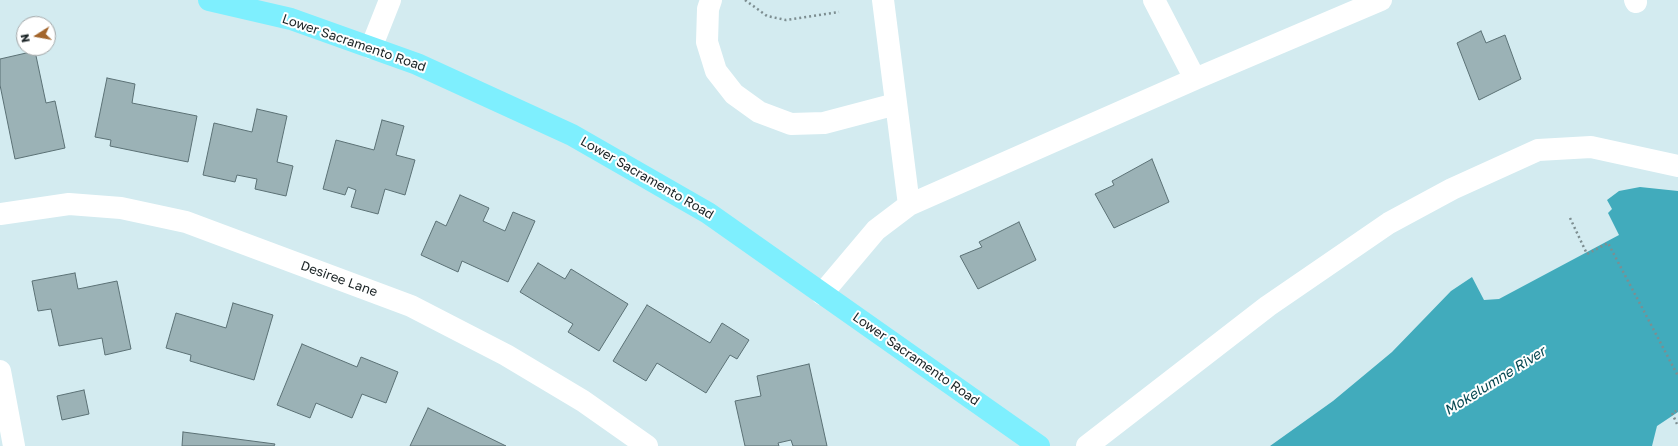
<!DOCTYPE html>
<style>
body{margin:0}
#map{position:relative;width:1678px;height:446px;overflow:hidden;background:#d3ebf0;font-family:"Golos Text",sans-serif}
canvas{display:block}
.north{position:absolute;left:16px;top:16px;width:40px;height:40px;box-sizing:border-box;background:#fff;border:1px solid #a3a7a8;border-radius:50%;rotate:259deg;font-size:11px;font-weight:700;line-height:16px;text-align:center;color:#1a2325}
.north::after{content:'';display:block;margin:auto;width:14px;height:18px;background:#a3652b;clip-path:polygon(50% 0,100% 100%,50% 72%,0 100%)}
</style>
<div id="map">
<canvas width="1678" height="446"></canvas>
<div class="north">N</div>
</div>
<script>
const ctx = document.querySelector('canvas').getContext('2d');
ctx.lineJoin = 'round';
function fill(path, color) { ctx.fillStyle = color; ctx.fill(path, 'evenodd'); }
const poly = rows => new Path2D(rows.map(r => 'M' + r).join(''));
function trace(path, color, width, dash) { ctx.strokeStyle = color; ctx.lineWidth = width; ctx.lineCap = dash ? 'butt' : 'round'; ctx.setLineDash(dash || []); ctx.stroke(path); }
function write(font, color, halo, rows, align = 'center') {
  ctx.font = font + ' "Golos Text",sans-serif'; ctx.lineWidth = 4; ctx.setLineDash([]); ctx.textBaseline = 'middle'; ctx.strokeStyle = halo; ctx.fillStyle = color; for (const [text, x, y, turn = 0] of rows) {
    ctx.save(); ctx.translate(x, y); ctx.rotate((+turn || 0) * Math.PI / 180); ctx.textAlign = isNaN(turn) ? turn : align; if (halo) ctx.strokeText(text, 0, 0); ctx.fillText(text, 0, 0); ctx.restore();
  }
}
const water = poly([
 [1640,187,1678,191,1678,412,1657,426,1652,446,1270,446,1333,401,1392,352,1451,291,1472,277,1484,300,1499,299,1619,235,1608,213,1612,209,1607,200,1619,191]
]);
const building = poly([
 [1481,31,1486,43,1505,35,1521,79,1479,100,1457,43,1481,31],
 [35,51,46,103,55,101,65,148,15,159,0,85,0,59,35,51],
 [107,78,135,84,132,103,197,116,188,162,110,146,111,140,95,137,107,78],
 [257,109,287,116,277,162,293,166,286,196,255,189,257,179,237,175,235,182,203,175,214,123,252,132,257,109],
 [382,120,404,126,396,155,415,160,405,195,385,189,378,214,351,207,356,190,348,187,345,195,323,189,336,140,374,150,382,120],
 [1152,159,1169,202,1114,228,1095,194,1114,185,1112,181,1152,159],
 [460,195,489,208,483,221,505,231,513,212,535,221,508,282,462,261,458,272,421,255,436,221,446,226,460,195],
 [1019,222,1036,260,978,289,960,256,982,247,979,242,1019,222],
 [538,263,565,279,571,269,628,304,599,351,568,332,573,324,520,292,538,263],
 [75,273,78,289,117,281,131,349,105,355,102,338,59,346,51,309,38,311,32,281,75,273],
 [233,303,273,315,254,380,190,361,191,355,166,348,176,313,226,328,233,303],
 [647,305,710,343,722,323,749,340,737,359,730,355,706,393,657,363,646,381,613,361,647,305],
 [302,344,357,367,361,357,398,372,386,403,362,394,352,418,316,403,310,418,277,405,302,344],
 [809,364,827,446,793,446,791,440,778,443,779,446,745,446,735,401,761,396,757,376,809,364],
 [84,390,89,414,62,420,57,396,84,390],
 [428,408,506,446,410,446,428,408],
 [183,432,275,444,274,446,182,446,183,432]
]);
const path = poly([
 [745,0,767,16,786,20,839,12],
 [1570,218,1587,254,1608,243,1678,376],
 [1677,424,1672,413,1678,410]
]);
const minor = poly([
 [711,0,708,9,707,42,716,71,734,94,759,112,791,124,824,123,896,104],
 [1635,0,1636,2],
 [371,48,390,0],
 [1195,79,1381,0],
 [909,205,1195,79,1154,0],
 [0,214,69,204,121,208,186,222,411,306,506,355,583,401,647,446],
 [822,294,876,230,909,205,883,0],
 [0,371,14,446],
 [1087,446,1268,306,1389,223,1452,189,1538,150,1591,147,1678,166]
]);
const major = poly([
 [209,0,291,19,417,64,572,135,708,213,1039,446]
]);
const streetNames = [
 ["Lower Sacramento Road",354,43,19],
 ["Lower Sacramento Road",647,178,30],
 ["Desiree Lane",339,279,20],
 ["Lower Sacramento Road",916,359,35]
];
const waterNames = [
 ["Mokelumne River",1495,381,-32]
];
fill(water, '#41abbc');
fill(building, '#9bb2b6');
trace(building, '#5b7175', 1);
trace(path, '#7d8e91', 2.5, [2, 3]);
trace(minor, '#fff', 22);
trace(major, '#7eeffe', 22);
write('13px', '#1a2325', '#fff', streetNames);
write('italic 14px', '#064851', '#fff', waterNames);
</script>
